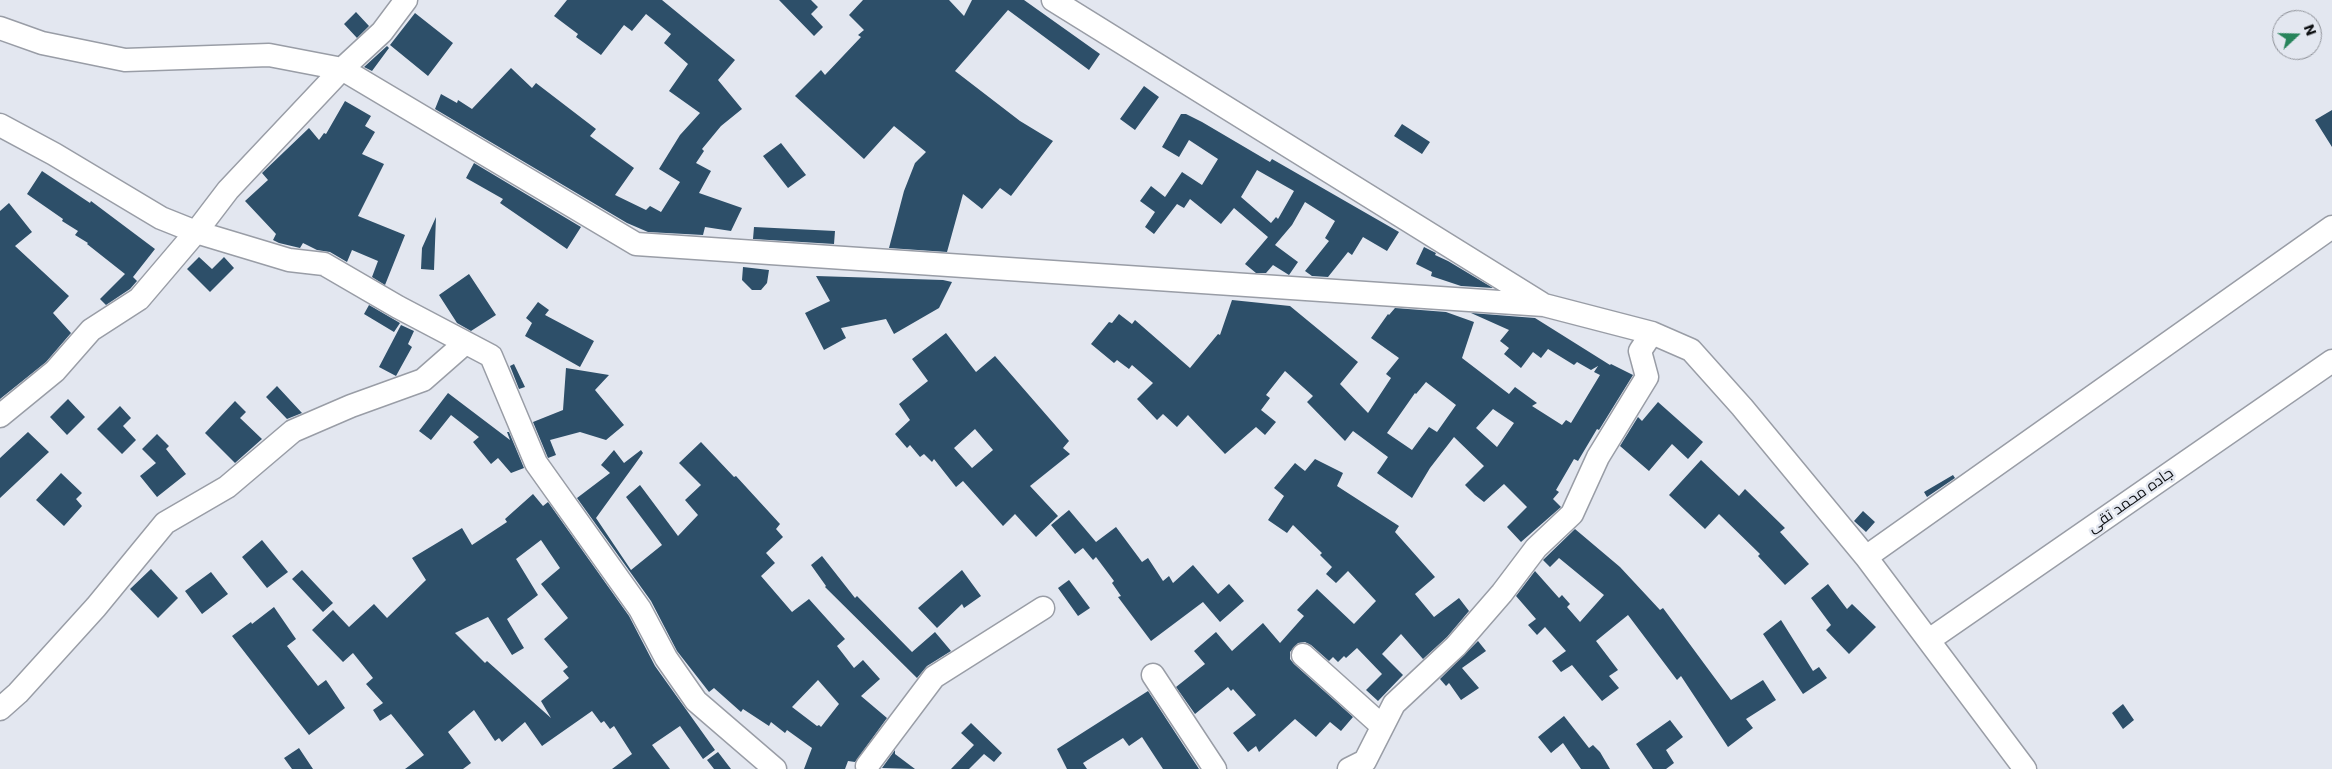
<!DOCTYPE html>
<meta charset="utf-8">
<style>
body{margin:0}
#map{position:relative;width:2332px;height:769px;overflow:hidden;background:#e3e7f0;font-family:Poppins,sans-serif}
canvas{display:block}
.north{position:absolute;left:2272px;top:10px;width:50px;height:50px;box-sizing:border-box;background:#e3e7f0;border:1px solid #8e9198;border-radius:50%;rotate:69deg;font-size:14px;font-weight:700;line-height:20px;text-align:center;color:#0e1013}
.north::after{content:'';display:block;margin:auto;width:18px;height:22px;background:#27845b;clip-path:polygon(50% 0,100% 100%,50% 72%,0 100%)}
</style>
<div id="map">
<canvas width="2332" height="769"></canvas>
<div class="north">N</div>
</div>
<script>
const ctx = document.querySelector('canvas').getContext('2d');
ctx.lineJoin = 'round';
function fill(path, color) { ctx.fillStyle = color; ctx.fill(path, 'evenodd'); }
const poly = rows => new Path2D(rows.map(r => 'M' + r).join(''));
function trace(path, color, width, dash) { ctx.strokeStyle = color; ctx.lineWidth = width; ctx.lineCap = dash ? 'butt' : 'round'; ctx.setLineDash(dash || []); ctx.stroke(path); }
function write(font, color, halo, rows, align = 'center') {
  ctx.font = font + ' Poppins,Cairo,sans-serif'; ctx.lineWidth = 5; ctx.setLineDash([]); ctx.textBaseline = 'middle'; ctx.strokeStyle = halo; ctx.fillStyle = color; for (const [text, x, y, turn = 0] of rows) {
    ctx.save(); ctx.translate(x, y); ctx.rotate((+turn || 0) * Math.PI / 180); ctx.textAlign = isNaN(turn) ? turn : align; if (halo) ctx.strokeText(text, 0, 0); ctx.fillText(text, 0, 0); ctx.restore();
  }
}
const building = poly([
 [567,0,662,0,735,60,718,80,742,109,721,126,702,149,704,151,696,163,711,171,699,193,742,208,731,231,705,227,703,235,648,232,627,223,435,109,441,94,457,103,458,100,472,109,511,68,532,88,536,83,596,129,590,136,634,168,615,195,646,210,650,206,661,212,680,182,659,169,680,135,700,113,669,91,688,64,664,43,671,34,646,14,632,31,624,25,601,55,576,37,578,34,554,16],
 [779,0,811,0,818,7,811,14,823,27,814,36],
 [863,0,949,0,964,16,972,0,1024,0,1100,54,1089,70,1008,10,955,71,1020,121,1053,141,1011,196,1000,188,982,209,963,194,947,252,889,248,904,191,915,163,926,152,894,126,864,159,795,96,821,70,825,75,861,37,858,35,864,30,849,15],
 [356,12,369,26,357,38,344,24],
 [415,13,453,43,428,76,390,45],
 [387,46,389,48,372,71,364,67],
 [1144,86,1159,97,1135,130,1120,119],
 [345,101,371,116,365,126,375,132,362,154,384,164,358,216,405,235,385,285,372,277,378,261,352,250,347,262,330,252,317,250,303,243,300,248,279,243,273,240,276,234,245,201,268,180,262,173,309,128,319,140,324,133,326,134],
 [2332,110,2332,147,2315,120],
 [1181,114,1186,114,1202,122,1270,162,1272,159,1399,232,1387,251,1363,237,1352,255,1348,252,1328,277,1312,276,1305,271,1329,241,1325,238,1335,221,1305,202,1292,225,1275,245,1298,262,1289,275,1273,265,1266,273,1256,273,1245,264,1268,237,1234,208,1221,224,1190,199,1184,208,1177,204,1154,234,1145,227,1155,212,1140,201,1151,186,1165,197,1182,172,1202,185,1218,159,1189,140,1179,157,1162,147],
 [1257,170,1294,191,1278,219,1276,217,1271,223,1241,197],
 [1402,124,1430,142,1422,154,1394,136],
 [781,143,806,175,788,188,763,156],
 [474,163,581,227,567,249,500,203,503,199,466,178],
 [42,171,90,203,91,201,155,249,133,277,137,281,130,289,106,305,100,299,125,274,87,244,88,243,75,235,78,231,62,221,63,219,27,194],
 [9,203,32,232,15,246,69,296,53,313,71,333,46,362,0,399,0,211],
 [436,217,434,270,421,269,422,248],
 [754,227,835,231,834,244,753,239],
 [1424,247,1436,253,1435,255,1448,261,1493,288,1461,286,1431,276,1432,272,1416,264],
 [199,257,212,269,224,257,234,268,210,292,187,269],
 [743,267,769,270,767,283,761,290,752,290,742,280],
 [469,274,496,315,471,331,457,323,439,295],
 [816,276,943,280,952,282,939,308,894,334,886,319,841,328,846,338,824,350,805,313,830,301],
 [1232,300,1290,306,1358,362,1340,384,1368,413,1391,378,1386,374,1399,358,1371,338,1388,314,1389,315,1395,308,1446,312,1474,322,1462,358,1509,394,1515,387,1537,403,1532,406,1562,425,1566,420,1571,423,1600,375,1594,372,1598,366,1591,370,1577,362,1574,365,1548,349,1541,358,1533,352,1521,368,1504,354,1509,348,1500,341,1509,330,1471,313,1535,318,1610,365,1611,364,1633,375,1599,430,1597,429,1578,461,1574,459,1556,490,1559,492,1553,499,1561,507,1521,542,1507,527,1527,507,1504,484,1484,502,1475,495,1465,485,1484,466,1454,437,1430,468,1412,498,1377,473,1388,457,1353,431,1345,441,1307,402,1313,396,1285,371,1266,395,1270,398,1261,410,1276,422,1265,435,1256,427,1225,454,1188,415,1177,427,1163,414,1157,420,1137,399,1153,383,1132,365,1129,369,1117,360,1114,363,1091,344,1109,322,1112,323,1119,314,1132,324,1135,320,1190,368,1218,334,1220,335],
 [1426,382,1456,405,1437,432,1429,427,1412,450,1387,433,1415,393,1416,394],
 [1493,409,1514,423,1497,447,1476,428],
 [538,302,549,310,545,315,594,341,580,367,525,336,532,323,526,318],
 [369,305,400,323,394,332,364,314],
 [401,325,414,331,408,344,412,347,396,376,379,367],
 [946,333,976,372,995,356,1069,441,1063,448,1070,454,1030,486,1058,516,1036,537,1015,514,1003,526,963,481,956,487,934,459,932,462,924,454,920,457,910,445,907,448,895,434,910,420,899,404,928,381,912,359],
 [975,429,993,450,972,468,954,448],
 [514,364,525,387,519,389,510,366],
 [566,368,609,375,595,390,624,425,606,440,580,432,550,440,556,455,548,458,533,422,563,410],
 [277,386,302,413,287,419,266,397],
 [448,393,510,440,507,432,509,432,524,468,511,473,498,458,491,464,473,442,479,437,451,415,431,440,419,431],
 [68,399,85,417,67,435,50,417],
 [235,401,246,412,240,418,262,439,235,463,205,433],
 [1658,402,1703,442,1688,459,1672,444,1649,471,1620,446,1638,417,1642,421],
 [120,406,131,418,123,426,136,440,122,454,97,429],
 [28,432,49,452,0,498,0,458],
 [157,434,169,446,166,449,186,474,157,497,140,476,156,463,142,449],
 [701,442,734,477,736,476,780,524,776,529,783,537,766,553,775,563,761,576,792,612,809,599,845,639,837,646,854,668,863,660,880,679,861,696,887,718,855,762,848,761,845,769,804,769,812,748,787,730,785,733,771,722,769,726,743,709,741,712,714,688,709,692,677,651,651,601,577,498,610,473,601,465,614,450,624,463,641,450,643,453,596,518,631,570,662,545,626,497,640,485,678,536,698,515,685,500,701,485,679,463],
 [818,680,839,704,821,727,819,725,817,726,792,707],
 [1315,459,1343,473,1337,486,1399,526,1395,532,1435,577,1415,594,1434,617,1459,598,1469,611,1447,637,1423,659,1401,634,1382,654,1403,675,1378,701,1366,690,1382,674,1357,648,1346,658,1344,656,1338,662,1333,657,1329,661,1311,645,1305,642,1298,643,1290,652,1290,659,1294,664,1353,717,1341,731,1330,722,1316,737,1295,719,1259,752,1256,746,1248,752,1233,733,1256,715,1233,689,1231,691,1228,687,1195,714,1176,687,1205,664,1194,651,1216,632,1232,651,1263,623,1280,643,1304,616,1297,610,1317,589,1354,624,1376,601,1348,571,1336,583,1326,574,1332,567,1320,555,1322,553,1293,525,1287,533,1268,520,1284,496,1274,488,1295,463,1305,471],
 [1701,460,1739,496,1745,489,1785,528,1780,532,1809,564,1785,585,1758,556,1760,554,1719,514,1705,529,1669,495],
 [61,473,82,493,76,499,82,506,64,526,36,500],
 [1953,475,1955,478,1927,497,1924,492],
 [533,494,543,506,548,502,629,616,655,666,715,750,703,759,680,726,652,745,670,769,612,769,632,754,614,726,610,729,604,721,601,723,592,711,542,746,525,722,502,742,499,738,495,741,474,710,448,732,471,763,463,769,405,769,424,755,391,714,380,721,373,710,383,703,366,684,373,678,353,653,343,662,312,630,333,610,349,627,374,604,387,618,426,580,412,558,462,528,472,545,507,522,505,519],
 [541,540,560,568,541,584,568,618,544,639,568,667,563,671,569,678,541,701,551,718,487,661,485,663,455,633,488,617,512,655,524,648,507,619,538,595,516,559],
 [1069,510,1096,542,1116,527,1142,562,1148,558,1163,581,1169,576,1173,583,1193,565,1218,594,1229,584,1244,601,1220,622,1203,602,1151,641,1118,597,1121,596,1112,583,1114,581,1096,557,1093,560,1083,548,1075,554,1051,525],
 [1863,511,1875,522,1866,532,1854,521],
 [1575,529,1620,567,1660,610,1663,608,1731,700,1763,680,1776,700,1746,719,1753,728,1728,747,1681,676,1677,680,1628,615,1596,641,1618,670,1609,676,1619,688,1602,701,1572,665,1561,672,1552,661,1566,651,1545,627,1537,635,1528,625,1536,619,1516,596,1535,571,1559,598,1562,595,1570,604,1567,607,1580,622,1604,595,1559,558,1550,567,1543,560],
 [262,540,288,572,267,588,242,557],
 [822,556,855,598,857,596,912,652,935,632,951,651,927,666,917,678,825,587,826,586,811,565],
 [151,569,178,598,158,618,130,589],
 [302,570,333,603,323,612,292,579],
 [962,570,981,596,964,608,962,604,937,628,918,608],
 [211,572,228,594,202,614,185,591],
 [1069,580,1090,608,1078,616,1058,588],
 [1828,584,1847,609,1852,604,1876,627,1849,654,1826,630,1831,625,1811,598],
 [274,607,296,639,287,646,318,686,326,680,345,708,309,735,232,636,251,622,252,624],
 [1781,620,1813,671,1819,667,1827,678,1803,694,1763,634],
 [1478,641,1486,651,1462,668,1479,688,1461,700,1449,683,1446,686,1440,679],
 [1148,691,1199,769,1163,769,1142,737,1129,746,1123,738,1083,763,1087,769,1067,769,1057,749],
 [2123,704,2134,720,2123,729,2112,713],
 [1564,716,1589,748,1593,745,1600,752,1610,769,1581,769,1563,743,1551,753,1538,737],
 [1670,720,1683,737,1666,750,1674,763,1666,769,1653,769,1636,744],
 [971,723,1002,753,994,762,984,754,969,769,951,769,974,745,961,733],
 [299,748,313,769,292,769,284,758],
 [895,750,895,754,915,769,882,768],
 [718,752,731,769,714,769,707,760]
]);
const minor = poly([
 [1053,0,1541,303],
 [0,28,42,43,125,60,269,55,342,69,636,244,1544,305,1652,333,1691,350,1742,407,1866,557,2025,769],
 [0,125,54,154,161,218,196,232,289,260,324,264,398,307,491,356,536,463,640,609,666,658,696,701,775,769],
 [0,416,55,371,91,330,139,299,196,232,228,190,342,69,382,32,406,0],
 [1866,557,2332,227],
 [1929,640,2332,361],
 [1303,655,1382,726],
 [1153,675,1215,769],
 [0,709,18,693,96,607,165,523,227,487,293,431,351,406,423,380,464,344],
 [867,766,934,677,1043,608],
 [1349,769,1365,761,1394,704,1456,646,1502,593,1536,548,1572,514,1598,457,1647,377,1640,351,1652,333]
]);
const streetNames = [
 ["جاده محمد تقی",2131,501,-35]
];
fill(building, '#2d4f69');
trace(minor, '#999da6', 25);
trace(minor, '#fff', 22);
write('15px', '#0e1013', '#e3e7f0', streetNames);
</script>
